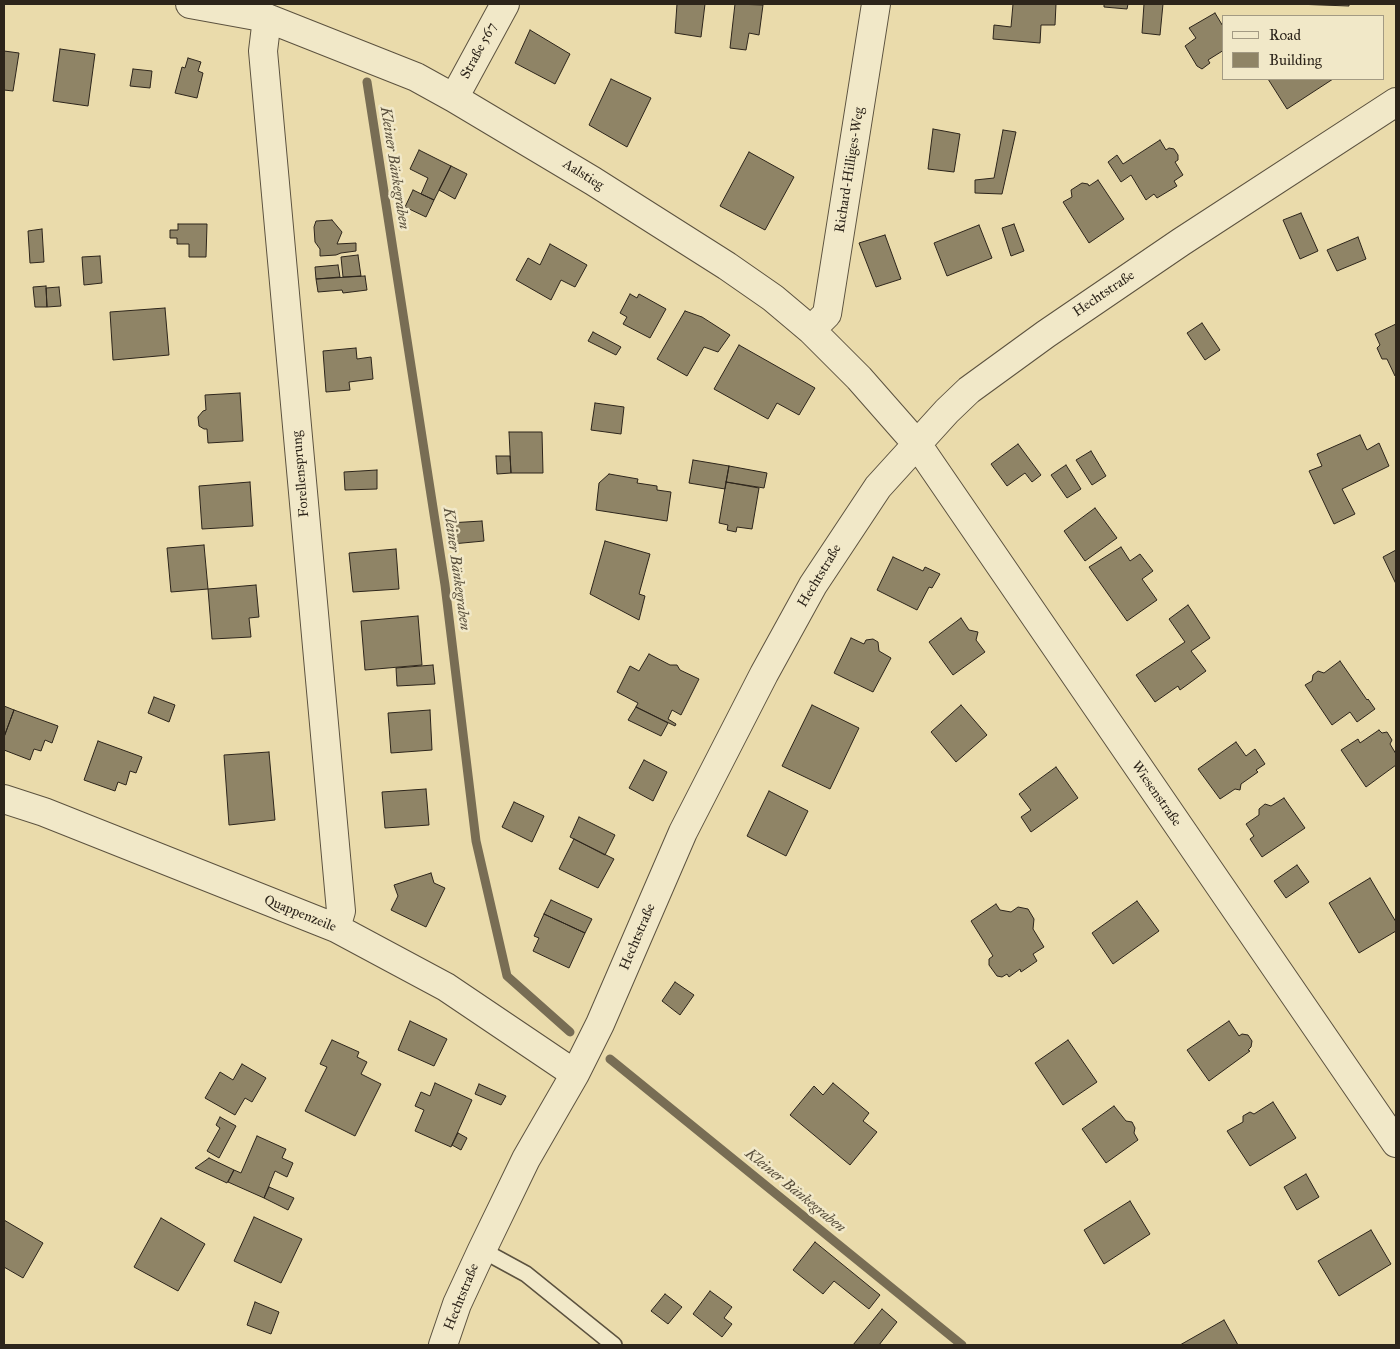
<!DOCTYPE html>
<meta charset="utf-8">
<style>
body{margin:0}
#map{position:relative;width:1400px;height:1349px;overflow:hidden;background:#eadbab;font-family:"IM FELL Great Primer",serif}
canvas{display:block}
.frame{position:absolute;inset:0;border:5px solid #2d251b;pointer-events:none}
.legend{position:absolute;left:1222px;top:15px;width:162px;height:65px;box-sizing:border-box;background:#f1e8c8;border:1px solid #a39a83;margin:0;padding:6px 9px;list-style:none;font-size:15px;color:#2d251b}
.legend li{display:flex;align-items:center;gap:10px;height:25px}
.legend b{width:25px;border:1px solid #a39a83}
</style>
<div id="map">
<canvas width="1400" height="1349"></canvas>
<div class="frame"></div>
<ul class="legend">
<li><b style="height:6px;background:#f1e8c8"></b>Road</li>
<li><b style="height:14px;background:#8f8466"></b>Building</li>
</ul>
</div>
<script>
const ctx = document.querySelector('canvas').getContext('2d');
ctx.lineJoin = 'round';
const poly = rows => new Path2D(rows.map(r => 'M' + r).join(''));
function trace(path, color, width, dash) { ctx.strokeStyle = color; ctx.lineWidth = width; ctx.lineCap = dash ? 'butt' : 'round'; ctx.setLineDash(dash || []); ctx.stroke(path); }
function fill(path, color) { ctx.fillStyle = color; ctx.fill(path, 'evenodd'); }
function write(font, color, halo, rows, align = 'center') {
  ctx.font = font + ' "IM FELL Great Primer",serif'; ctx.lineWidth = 5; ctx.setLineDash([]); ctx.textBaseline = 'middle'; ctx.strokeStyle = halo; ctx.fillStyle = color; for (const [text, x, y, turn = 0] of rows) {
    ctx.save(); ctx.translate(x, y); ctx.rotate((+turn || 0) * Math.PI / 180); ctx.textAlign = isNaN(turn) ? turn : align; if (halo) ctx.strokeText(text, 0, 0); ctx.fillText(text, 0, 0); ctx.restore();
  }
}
const stream = poly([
 [367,82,445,585,476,841,507,976,570,1032],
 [610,1059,962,1345]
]);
const building = poly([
 [677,4,705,4,701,37,675,33,677,4],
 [735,4,763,5,759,35,749,33,746,50,730,48,735,4],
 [1013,4,1056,4,1055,25,1041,25,1040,43,993,39,994,25,1011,27,1013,4],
 [1104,4,1128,4,1127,9,1104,7,1104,4],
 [1144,4,1163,4,1160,35,1142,33,1144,4],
 [1295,4,1349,4,1349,6,1295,4],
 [1215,13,1224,28,1224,50,1208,60,1210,63,1202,69,1197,66,1185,46,1196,38,1189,28,1215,13],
 [530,30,570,54,555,84,515,63,530,30],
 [60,49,95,54,88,106,53,101,60,49],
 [4,51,19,53,13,91,4,90,4,51],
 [188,58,201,62,198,71,203,73,197,98,175,93,182,67,185,68,188,58],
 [133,69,152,71,150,88,130,86,133,69],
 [611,79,651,98,627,147,589,125,611,79],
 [1268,79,1333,79,1287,109,1268,79],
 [933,129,960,134,954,172,928,169,933,129],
 [1003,130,1016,132,1002,194,975,193,975,180,994,178,1003,130],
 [1160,140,1166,150,1169,148,1174,149,1178,155,1178,160,1175,162,1183,175,1174,181,1177,186,1157,198,1154,194,1146,200,1131,175,1121,182,1108,162,1117,155,1123,164,1160,140],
 [419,150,451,166,434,200,421,194,428,178,410,169,419,150],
 [749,152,794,177,765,230,720,206,749,152],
 [451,166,467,174,455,199,439,190,451,166],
 [1098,180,1124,219,1089,243,1063,202,1072,197,1071,190,1082,183,1088,184,1089,186,1098,180],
 [413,190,434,200,426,217,405,207,413,190],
 [1301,213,1318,251,1300,259,1283,220,1301,213],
 [332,220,342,232,337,244,356,243,356,251,341,253,336,255,320,256,320,249,315,242,314,227,316,221,332,220],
 [178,224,207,224,206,257,189,257,189,244,177,244,177,238,170,238,170,230,178,230,178,224],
 [1014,224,1024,251,1011,256,1002,228,1014,224],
 [979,225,992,258,947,276,934,243,979,225],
 [42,229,44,262,30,263,28,231,42,229],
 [885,235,901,279,876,287,859,243,885,235],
 [1358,237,1366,259,1337,271,1327,250,1358,237],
 [550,244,587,265,575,287,561,280,551,300,516,280,528,258,540,265,550,244],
 [358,255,361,276,343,277,341,257,358,255],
 [100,256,102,283,84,285,82,257,100,256],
 [338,265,340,277,316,279,315,267,338,265],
 [365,276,367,290,343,293,342,290,318,292,316,279,365,276],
 [46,286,47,307,35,307,33,287,46,286],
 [59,287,61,306,47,307,46,288,59,287],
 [630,294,637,298,639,294,666,309,650,338,623,324,627,317,620,313,630,294],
 [165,308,169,355,113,360,110,312,165,308],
 [685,311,702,317,730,335,718,352,704,347,687,376,657,359,685,311],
 [1202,323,1220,350,1205,360,1187,333,1202,323],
 [1396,324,1396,376,1395,376,1387,359,1382,359,1377,348,1380,345,1375,334,1396,324],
 [593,332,621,347,616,355,588,341,593,332],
 [739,345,815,388,799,415,777,403,768,419,714,389,739,345],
 [356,348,357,359,371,357,373,379,349,382,350,390,326,392,323,351,356,348],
 [240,393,243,441,208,443,207,429,204,429,199,426,198,417,203,411,206,410,205,395,240,393],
 [595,403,624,407,621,434,591,430,595,403],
 [509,432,542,432,543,473,511,473,509,432],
 [1360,435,1367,450,1379,443,1389,466,1342,489,1355,514,1334,524,1309,471,1322,466,1317,454,1360,435],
 [1018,444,1041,475,1032,482,1025,473,1007,486,991,464,1018,444],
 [1091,451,1106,476,1092,485,1076,460,1091,451],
 [496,456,510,456,511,473,497,474,496,456],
 [693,460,729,466,725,489,689,483,693,460],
 [1066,465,1081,489,1067,498,1051,475,1066,465],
 [729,466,767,473,764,488,726,482,729,466],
 [377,470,377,489,345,490,344,472,377,470],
 [609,474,638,479,637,483,657,486,657,490,671,492,667,521,596,510,599,483,609,474],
 [250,482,253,526,202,529,199,486,250,482],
 [726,482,759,488,752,529,737,527,736,532,727,530,728,525,719,523,726,482],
 [1095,508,1117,538,1085,561,1064,531,1095,508],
 [482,521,484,541,452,544,449,523,482,521],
 [605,541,650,554,639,594,645,596,639,620,590,594,605,541],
 [204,545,208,589,171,592,167,548,204,545],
 [1121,547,1130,561,1140,554,1153,571,1142,579,1157,600,1127,621,1089,567,1121,547],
 [396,549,399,589,353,592,349,553,396,549],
 [1396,550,1396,584,1383,557,1396,550],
 [893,557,923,571,925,567,940,574,932,588,929,587,917,610,877,590,893,557],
 [256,585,259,617,249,618,251,637,212,639,208,589,256,585],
 [1188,605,1210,638,1191,651,1206,671,1180,690,1178,686,1155,702,1136,675,1185,642,1169,619,1188,605],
 [418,616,422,665,365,670,361,621,418,616],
 [961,618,969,630,978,632,976,640,985,652,953,675,929,642,961,618],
 [851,638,864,644,866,640,873,639,878,642,879,651,891,658,873,692,834,673,851,638],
 [649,654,670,665,677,665,680,670,699,679,681,715,672,710,668,719,676,724,675,726,636,707,638,703,617,692,630,666,639,671,649,654],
 [1340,661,1367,700,1368,699,1375,709,1357,722,1350,712,1332,725,1305,685,1312,681,1313,675,1318,671,1324,673,1340,661],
 [433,665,435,684,397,686,396,668,433,665],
 [154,697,175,705,169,722,148,713,154,697],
 [812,705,859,728,830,789,782,766,812,705],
 [961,705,987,735,956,762,931,732,961,705],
 [4,706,14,710,4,737,4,706],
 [636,707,668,723,661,736,628,720,636,707],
 [14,710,58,726,52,743,45,740,41,751,34,749,30,760,4,750,4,737,14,710],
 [430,710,432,750,391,753,388,713,430,710],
 [1379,730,1382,733,1387,732,1392,740,1390,744,1396,754,1396,765,1366,787,1341,750,1358,739,1360,743,1379,730],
 [98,741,142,757,136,773,130,771,126,785,118,782,115,791,84,780,98,741],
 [1236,742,1246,756,1255,749,1265,764,1256,770,1258,772,1241,784,1240,790,1235,789,1220,799,1198,769,1236,742],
 [269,752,275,820,229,825,224,755,269,752],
 [644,760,667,772,653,801,629,788,644,760],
 [1056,767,1078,798,1031,832,1021,817,1031,810,1019,794,1056,767],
 [426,789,429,825,385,828,382,792,426,789],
 [769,791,808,811,786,856,747,836,769,791],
 [1284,798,1305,828,1262,857,1250,839,1254,836,1246,824,1259,815,1259,809,1265,804,1271,806,1284,798],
 [514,802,544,816,532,842,502,827,514,802],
 [579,817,615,835,605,855,570,837,579,817],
 [574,839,614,859,598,888,559,869,574,839],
 [1297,865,1309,882,1286,898,1274,881,1297,865],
 [431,873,434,883,445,888,426,927,391,910,398,896,394,885,431,873],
 [1370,878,1396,922,1396,931,1359,953,1329,903,1370,878],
 [551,900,592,919,585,933,544,914,551,900],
 [1137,901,1159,931,1113,964,1092,933,1137,901],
 [996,904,1000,910,1011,912,1018,907,1028,909,1034,919,1033,929,1044,947,1033,954,1037,961,1021,972,1020,969,1009,977,1007,974,1002,977,997,976,989,965,989,959,993,956,971,921,996,904],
 [544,914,585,933,569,968,533,951,539,938,534,936,544,914],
 [675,982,694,995,680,1015,662,1001,675,982],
 [410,1021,447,1039,434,1066,398,1050,410,1021],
 [1229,1021,1239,1036,1242,1034,1248,1035,1252,1041,1251,1047,1248,1050,1250,1051,1209,1081,1187,1050,1229,1021],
 [332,1040,359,1052,357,1057,367,1062,361,1074,381,1084,355,1136,305,1111,327,1067,320,1064,332,1040],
 [1068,1040,1097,1082,1063,1105,1035,1063,1068,1040],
 [242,1064,266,1078,252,1102,245,1098,235,1115,205,1098,220,1072,233,1080,242,1064],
 [435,1083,472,1100,451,1147,415,1131,424,1110,415,1106,421,1092,430,1096,435,1083],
 [833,1083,869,1113,863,1121,877,1132,850,1165,790,1115,814,1086,823,1095,833,1083],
 [479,1084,506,1096,501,1105,475,1094,479,1084],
 [1273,1102,1296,1138,1250,1166,1227,1131,1243,1122,1243,1116,1250,1112,1254,1114,1273,1102],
 [1114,1106,1126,1121,1132,1122,1135,1128,1134,1133,1138,1140,1106,1163,1082,1129,1114,1106],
 [220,1117,236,1126,219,1158,207,1151,220,1128,216,1125,220,1117],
 [458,1133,467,1138,461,1150,452,1145,458,1133],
 [257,1136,286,1149,282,1158,293,1163,287,1177,275,1171,264,1198,228,1182,234,1170,241,1173,257,1136],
 [209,1158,234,1170,227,1183,195,1168,209,1158],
 [1306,1174,1319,1197,1297,1210,1284,1187,1306,1174],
 [269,1187,294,1198,288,1210,264,1198,269,1187],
 [1130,1201,1150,1234,1104,1264,1084,1230,1130,1201],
 [254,1217,302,1239,281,1283,234,1261,254,1217],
 [161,1218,205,1244,178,1291,134,1267,161,1218],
 [4,1220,43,1243,23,1278,4,1267,4,1220],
 [1371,1230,1391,1264,1339,1296,1318,1261,1371,1230],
 [815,1242,880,1295,869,1309,834,1281,823,1294,793,1270,815,1242],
 [710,1291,732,1307,724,1318,732,1324,722,1337,693,1314,710,1291],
 [665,1294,682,1307,668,1324,651,1311,665,1294],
 [255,1302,279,1312,271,1334,247,1325,255,1302],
 [882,1309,897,1322,879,1345,853,1345,882,1309],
 [1224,1320,1238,1345,1180,1345,1224,1320]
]);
const lane = poly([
 [482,1250,526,1274,614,1345]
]);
const street = poly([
 [190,4,267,18,416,77,454,98,593,181,727,266,773,298,811,330,859,378,917,444,1396,1143],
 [267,18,263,51,341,911,336,928],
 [454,98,505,4],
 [811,330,827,314,876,4],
 [4,799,44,812,336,928,446,987,575,1074],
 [443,1345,457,1304,482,1250,526,1159,575,1074,600,1024,683,832,764,674,813,585,878,487,947,411,969,390,1046,334,1181,242,1396,102]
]);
const streetNames = [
 ["Straße 567",479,51,-62],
 ["Richard-Hilliges-Weg",850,170,-81],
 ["Aalstieg",583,175,32],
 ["Hechtstraße",1104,294,-34],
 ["Forellensprung",301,474,-95],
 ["Hechtstraße",820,576,-59],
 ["Wiesenstraße",1156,794,55],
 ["Quappenzeile",300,914,22],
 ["Hechtstraße",638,937,-67],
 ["Hechtstraße",462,1297,-68]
];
const waterNames = [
 ["Kleiner Bänkegraben",394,168,81],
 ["Kleiner Bänkegraben",456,569,82],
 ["Kleiner Bänkegraben",795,1191,39]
];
trace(stream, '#786d54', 9);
fill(building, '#8f8466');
trace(building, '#2d251b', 1);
trace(lane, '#5c523f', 18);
trace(street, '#5c523f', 30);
trace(lane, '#f1e8c8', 15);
trace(street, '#f1e8c8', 28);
write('14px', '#2d251b', '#f1e8c8', streetNames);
write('italic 15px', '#594f3c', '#f1e8c8', waterNames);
</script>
